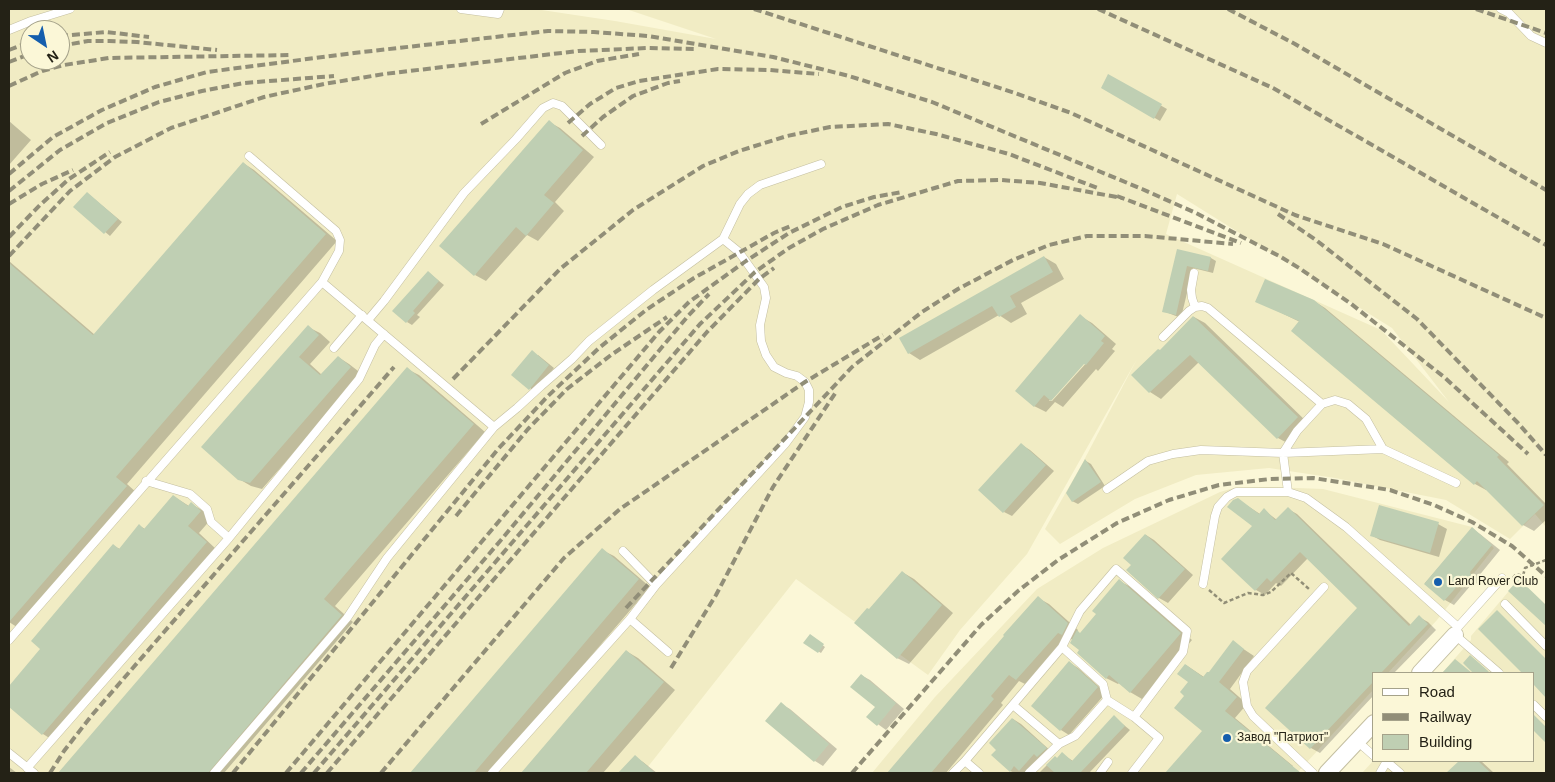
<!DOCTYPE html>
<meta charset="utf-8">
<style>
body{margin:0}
#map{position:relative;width:1555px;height:782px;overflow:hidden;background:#fbf7d7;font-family:Arial,sans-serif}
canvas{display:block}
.frame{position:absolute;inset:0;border:10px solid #242216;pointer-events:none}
.legend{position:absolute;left:1372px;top:672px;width:162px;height:90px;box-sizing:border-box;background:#fbf7d7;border:1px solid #a5a28a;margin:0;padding:6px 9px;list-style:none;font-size:15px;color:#242216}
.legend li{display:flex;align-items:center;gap:10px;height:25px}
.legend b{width:25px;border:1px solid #a5a28a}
.north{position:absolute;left:20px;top:20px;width:50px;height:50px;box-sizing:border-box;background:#fbf7d7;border:1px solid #a5a28a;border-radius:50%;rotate:146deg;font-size:14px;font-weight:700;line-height:20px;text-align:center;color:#242216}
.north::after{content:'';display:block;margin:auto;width:18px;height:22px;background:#155ead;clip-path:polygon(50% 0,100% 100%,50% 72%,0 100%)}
</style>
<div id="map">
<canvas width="1555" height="782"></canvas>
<div class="frame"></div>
<ul class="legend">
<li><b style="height:6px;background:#fff"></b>Road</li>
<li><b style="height:6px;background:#918e78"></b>Railway</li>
<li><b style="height:14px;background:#bfcfb3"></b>Building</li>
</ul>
<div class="north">N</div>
</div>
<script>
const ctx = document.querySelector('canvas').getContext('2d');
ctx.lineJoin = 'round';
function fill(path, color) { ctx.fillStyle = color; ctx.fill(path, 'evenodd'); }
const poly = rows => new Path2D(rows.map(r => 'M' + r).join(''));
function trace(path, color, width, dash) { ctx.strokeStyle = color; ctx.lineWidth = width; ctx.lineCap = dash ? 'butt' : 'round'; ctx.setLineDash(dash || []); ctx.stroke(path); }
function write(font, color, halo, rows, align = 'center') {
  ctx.font = font + ' Arial,sans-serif'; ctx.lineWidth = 4.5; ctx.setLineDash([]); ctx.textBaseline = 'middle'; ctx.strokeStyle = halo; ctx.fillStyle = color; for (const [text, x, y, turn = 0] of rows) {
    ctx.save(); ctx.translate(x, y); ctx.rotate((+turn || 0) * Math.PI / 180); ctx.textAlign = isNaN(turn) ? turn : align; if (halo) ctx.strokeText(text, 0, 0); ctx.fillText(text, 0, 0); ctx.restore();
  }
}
const built = poly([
 [9,9,535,9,615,21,716,39,626,9,1546,9,1546,527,1535,514,1510,539,1446,500,1335,478,1269,468,1196,475,1135,499,1060,544,1045,529,1082,464,1137,359,1027,554,960,630,928,675,796,579,643,773,9,773],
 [30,30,60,30,60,60,30,60],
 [1177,194,1392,328,1449,402,1381,330,1166,234],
 [1271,487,1323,489,1472,527,1494,548,1437,620,1388,673,1374,673,1374,689,1297,773,872,773,935,697,1037,589,1103,548,1220,492,1234,488],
 [1519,579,1546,605,1546,773,1362,773,1374,760,1534,761,1534,673,1442,673,1471,640,1471,636]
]);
const shadow = poly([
 [1109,76,1167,109,1160,121,1102,87],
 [9,121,31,140,9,165],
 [549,122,560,128,594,157,555,202,564,211,538,241,527,235,486,281,475,275],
 [243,163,254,170,337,241,127,484,137,493,20,629,9,622,9,261,95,335],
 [87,193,122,222,110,236,75,207],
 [1178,250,1211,258,1216,261,1213,273,1193,268,1181,318,1163,311],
 [1044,257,1056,264,1064,279,1021,303,1027,314,1011,323,999,315,920,360,909,353],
 [428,272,444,285,417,315,420,317,412,325,407,322],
 [1257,301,1314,301,1325,308,1509,462,1507,464,1546,504,1546,520,1534,531,1523,525,1487,488,1486,490,1475,484,1300,322],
 [1080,316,1092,323,1116,344,1112,349,1115,351,1098,371,1096,369,1063,407,1055,402,1046,412,1034,406],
 [1087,358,1089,360,1052,401,1049,401],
 [1194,317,1205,323,1309,424,1289,444,1278,438,1199,362,1161,399,1150,392,1133,375,1160,351],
 [308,327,320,333,330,342,310,364,322,375,338,357,349,364,362,374,262,489,251,486,239,479],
 [538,355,554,368,535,392,530,388],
 [407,369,419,375,485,432,335,606,353,622,224,773,59,773],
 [1022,445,1030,450,1054,471,1012,516,1004,512],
 [1086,461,1091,464,1105,486,1078,504,1072,501],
 [173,496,189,506,191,504,202,510,212,518,199,533,217,550,54,741,43,734,9,705,9,688,42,649,114,546,120,549,140,526,145,529],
 [1237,499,1260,514,1264,510,1277,520,1288,509,1297,514,1411,625,1419,617,1428,622,1436,630,1394,673,1374,673,1374,695,1320,753,1311,748,1267,708,1359,608,1308,558,1281,586,1276,583,1265,595,1256,590,1254,526],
 [1438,524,1447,529,1439,557,1380,540,1371,535],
 [1472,529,1480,534,1500,550,1478,577,1479,581,1475,585,1471,585,1454,605,1445,600,1425,583],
 [1146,535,1154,540,1193,575,1168,603,1159,598,1132,565],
 [602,550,614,556,650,587,491,773,412,773],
 [902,572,914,579,953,613,909,664,897,658,870,611],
 [1119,581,1131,587,1192,640,1142,699,1130,692,1119,683,1118,684,1106,678,1073,640,1069,638,1027,685,1019,681,1001,703,1003,705,946,773,889,773,1038,598,1049,604,1078,630,1077,632,1081,634,1098,614],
 [1499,613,1546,660,1546,696,1534,683,1534,673,1524,673,1480,629],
 [810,636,825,647,821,653,805,643],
 [1233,642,1254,656,1230,689,1247,704,1235,718,1293,766,1287,773,1167,773,1204,731,1186,695,1190,682,1186,665,1204,677,1209,674],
 [626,651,638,658,675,690,603,773,522,773],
 [1070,663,1078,668,1106,693,1069,735,1061,730],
 [861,675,870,680,904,709,886,730,868,717,876,707],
 [781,704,790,709,837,749,823,766,815,761],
 [1114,717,1130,730,1089,773,1039,773,1055,757,1058,759,1062,754,1073,761],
 [1013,719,1021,724,1054,754,1034,773,1022,772,1015,773,1010,771],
 [635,757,643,762,657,773,620,773],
 [1460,761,1481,761,1494,773,1448,773],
 [9,767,17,773,9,773]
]);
const building = poly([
 [1108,74,1162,104,1154,119,1101,88],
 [549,120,583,150,544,195,554,203,526,236,516,227,474,276,439,246],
 [243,162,326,234,116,477,127,486,9,622,9,263,93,335],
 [87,192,118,219,104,234,73,207],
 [1177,249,1211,257,1208,271,1187,266,1176,315,1162,312],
 [1044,256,1053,272,1010,296,1016,307,999,317,992,306,908,354,899,338],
 [428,271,439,281,413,311,415,313,406,323,392,311],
 [1265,279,1314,300,1499,455,1497,457,1544,505,1522,526,1477,481,1474,485,1291,331,1299,321,1255,302],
 [1080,314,1105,336,1101,341,1104,343,1086,365,1084,364,1051,401,1044,395,1034,407,1015,391],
 [1193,316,1298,417,1277,439,1190,355,1149,393,1131,375,1158,349,1160,350],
 [308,325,319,335,299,357,320,375,338,356,351,367,250,483,238,480,201,447],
 [532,350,549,365,529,390,511,375],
 [407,367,474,424,324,599,342,615,209,772,207,773,58,773],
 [1021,443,1046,465,1003,513,978,490],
 [1085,459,1101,482,1072,502,1066,493],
 [173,495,188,506,191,502,201,511,188,526,207,542,42,735,9,707,9,686,40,649,31,641,113,544,119,549,139,524,144,529],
 [1238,498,1259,514,1264,508,1275,520,1288,507,1409,626,1419,615,1428,624,1381,673,1374,673,1374,681,1310,749,1265,708,1357,608,1300,552,1271,582,1267,578,1255,591,1221,559,1252,526,1227,507,1233,500],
 [1379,505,1439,522,1430,553,1370,536],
 [1472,527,1492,545,1470,572,1471,575,1466,581,1462,581,1444,601,1424,584],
 [1145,534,1185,569,1158,599,1126,570,1131,565,1123,558],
 [602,548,639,579,474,773,410,773],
 [902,571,942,605,897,659,854,623,867,608,869,609],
 [1119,579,1181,633,1130,693,1109,675,1106,679,1077,653,1079,650,1070,643,1077,630,1080,633,1096,614,1092,611],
 [1519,579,1546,605,1546,626,1508,591],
 [1038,596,1068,623,1062,635,1058,633,1016,680,1009,675,991,696,994,699,931,773,887,773,1004,636,1003,635],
 [1497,610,1546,659,1546,698,1534,685,1534,673,1522,673,1478,629],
 [810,634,824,644,818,653,803,643],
 [1233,640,1244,649,1219,682,1237,697,1225,711,1301,773,1165,773,1202,731,1174,708,1184,696,1180,692,1188,682,1177,674,1185,664,1203,677,1207,672,1209,672],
 [626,650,664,682,586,773,521,773],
 [1470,655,1487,670,1490,673,1473,673,1463,663],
 [1455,659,1472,673,1442,673],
 [1069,661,1098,687,1060,731,1031,706],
 [861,674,896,703,877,726,866,717,875,707,850,687],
 [781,702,829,744,814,762,765,721],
 [1114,715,1125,726,1080,773,1055,773,1046,765,1055,756,1057,758,1062,752,1072,761],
 [1534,715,1546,727,1546,743,1534,731],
 [1012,718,1047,748,1037,757,1034,754,1019,771,1014,766,1010,772,991,755,996,750,989,743],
 [635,755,655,773,618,773],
 [1459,761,1478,761,1491,773,1446,773]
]);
const path = poly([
 [1513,578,1516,574,1523,576,1525,568,1546,560],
 [1209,590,1224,603,1248,593,1263,595,1271,592,1291,573,1309,589]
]);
const service = poly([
 [461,9,498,14,500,9],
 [1501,9,1509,13,1531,36,1546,43],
 [9,30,31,21,70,9],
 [249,156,336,231,340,240,339,251,322,282],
 [1194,273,1191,290,1192,298,1195,307],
 [368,320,384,301,464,193,516,139,543,108,553,103,562,106,601,145],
 [1163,337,1189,311,1195,307,1202,306,1208,308,1322,404],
 [334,348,362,315],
 [146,481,190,494,207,509,211,522,229,538],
 [1107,489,1148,461,1173,454,1201,450,1283,453,1383,449,1456,483],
 [1288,492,1283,453,1297,431,1322,404,1335,400,1348,404,1366,419,1383,449],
 [623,551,656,585],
 [1203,584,1215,516,1218,507,1227,497,1236,492,1288,492,1306,498,1346,527,1458,627],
 [1505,604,1546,646],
 [630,619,668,652],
 [9,640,322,282,494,427],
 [1062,647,1103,684,1107,700],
 [1499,673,1455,635,1458,627,1502,578],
 [1013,705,1059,744],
 [1534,705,1546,717],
 [1357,741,1374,756],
 [9,753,34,773],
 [1386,761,1400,773],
 [27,768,229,538,359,379,375,345,384,334],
 [214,773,347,618,387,558,494,427,517,408,541,386,572,359,589,341,653,290,723,239,740,204,748,194,760,185,821,164],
 [492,773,630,619,656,585,785,444,805,417,809,402,809,390,805,382,797,376,786,373,774,367,766,355,761,341,760,325,766,298,764,287,739,252,723,239],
 [953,773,965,761],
 [979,773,965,761,1062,647,1080,611,1116,569,1187,631,1183,652,1134,717],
 [1029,773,1059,744,1075,736,1107,700,1134,717,1159,738,1132,773],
 [1100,773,1108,762],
 [1313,773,1253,716,1247,706,1243,682,1247,671,1324,587],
 [1380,773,1387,761]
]);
const minor = poly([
 [1420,673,1455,635],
 [1327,773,1374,723]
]);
const rail = poly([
 [754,9,1015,93,1071,113,1295,215,1383,244,1546,318],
 [1098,9,1273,88,1546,245],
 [1228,9,1295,44,1546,190],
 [1476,9,1546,33],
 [60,36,106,32,149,37],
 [60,46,88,41,109,41,137,42,217,50],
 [9,50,30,42],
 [9,62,30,54],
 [9,86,42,71,64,65,109,58,292,55],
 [568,123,590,104,616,88,639,81,718,69,769,70,819,74],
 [481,124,565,73,597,61,639,54],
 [582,136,603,117,633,96,668,83,680,81],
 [9,174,53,137,102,110,155,87,207,72,354,53,548,31,594,32,648,36,773,57,849,76,932,102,1142,189,1196,213,1281,257,1299,268,1350,303,1444,377,1528,454],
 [9,191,60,150,107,123,159,102,202,91,244,83,334,76],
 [1117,196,1241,243],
 [9,204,42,184,73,170],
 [1278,214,1316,240,1417,319,1518,423,1546,455],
 [9,237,40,205,69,179,110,152],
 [9,256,70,191,115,157,171,128,264,97,324,84,384,74,578,51,648,48,694,49],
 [453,379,560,269,633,210,703,166,739,151,787,136,830,127,888,124,936,134,1009,154,1100,189],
 [456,516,528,429,567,389,611,355,667,317],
 [626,608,852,367,922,312,958,289,1013,260,1049,245,1087,236,1145,236,1233,244],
 [671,668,716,595,773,487,836,392],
 [50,773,64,751,92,715,394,367],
 [233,773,499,448,548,396,599,348,646,310,694,278,774,233,793,225],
 [286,773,659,332,689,302,746,261,789,233,842,207,874,197,902,192],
 [301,773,501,540,688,316,709,294],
 [314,773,700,324,755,272,789,248,823,229,878,205,958,181,1002,180,1040,183,1122,198],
 [327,773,707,332,759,279,774,268],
 [381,773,564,558,620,509,805,382,883,335],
 [852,773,981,625,1018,591,1058,560,1117,523,1169,500,1219,485,1270,479,1313,478,1390,490,1434,505,1472,522,1512,546,1546,576]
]);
const markers = [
 [1438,582,5,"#155ead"],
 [1227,738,5,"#155ead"]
];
const poiNames = [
 ["Land Rover Club",1448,582],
 ["Завод \"Патриот\"",1237,738]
];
fill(built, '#f1ecc4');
fill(shadow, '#0003');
fill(building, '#bfcfb3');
trace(service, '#c4bfa1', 9);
trace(minor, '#c4bfa1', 18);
trace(path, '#918e77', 2.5, [4, 2.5]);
trace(service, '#fff', 8);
trace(minor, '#fff', 16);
trace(rail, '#918e78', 4, [8, 4]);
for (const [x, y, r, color] of markers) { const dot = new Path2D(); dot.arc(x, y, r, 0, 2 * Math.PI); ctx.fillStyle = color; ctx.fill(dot); trace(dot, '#fbf7d7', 2); }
write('12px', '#242216', '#fbf7d7', poiNames, 'left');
</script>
